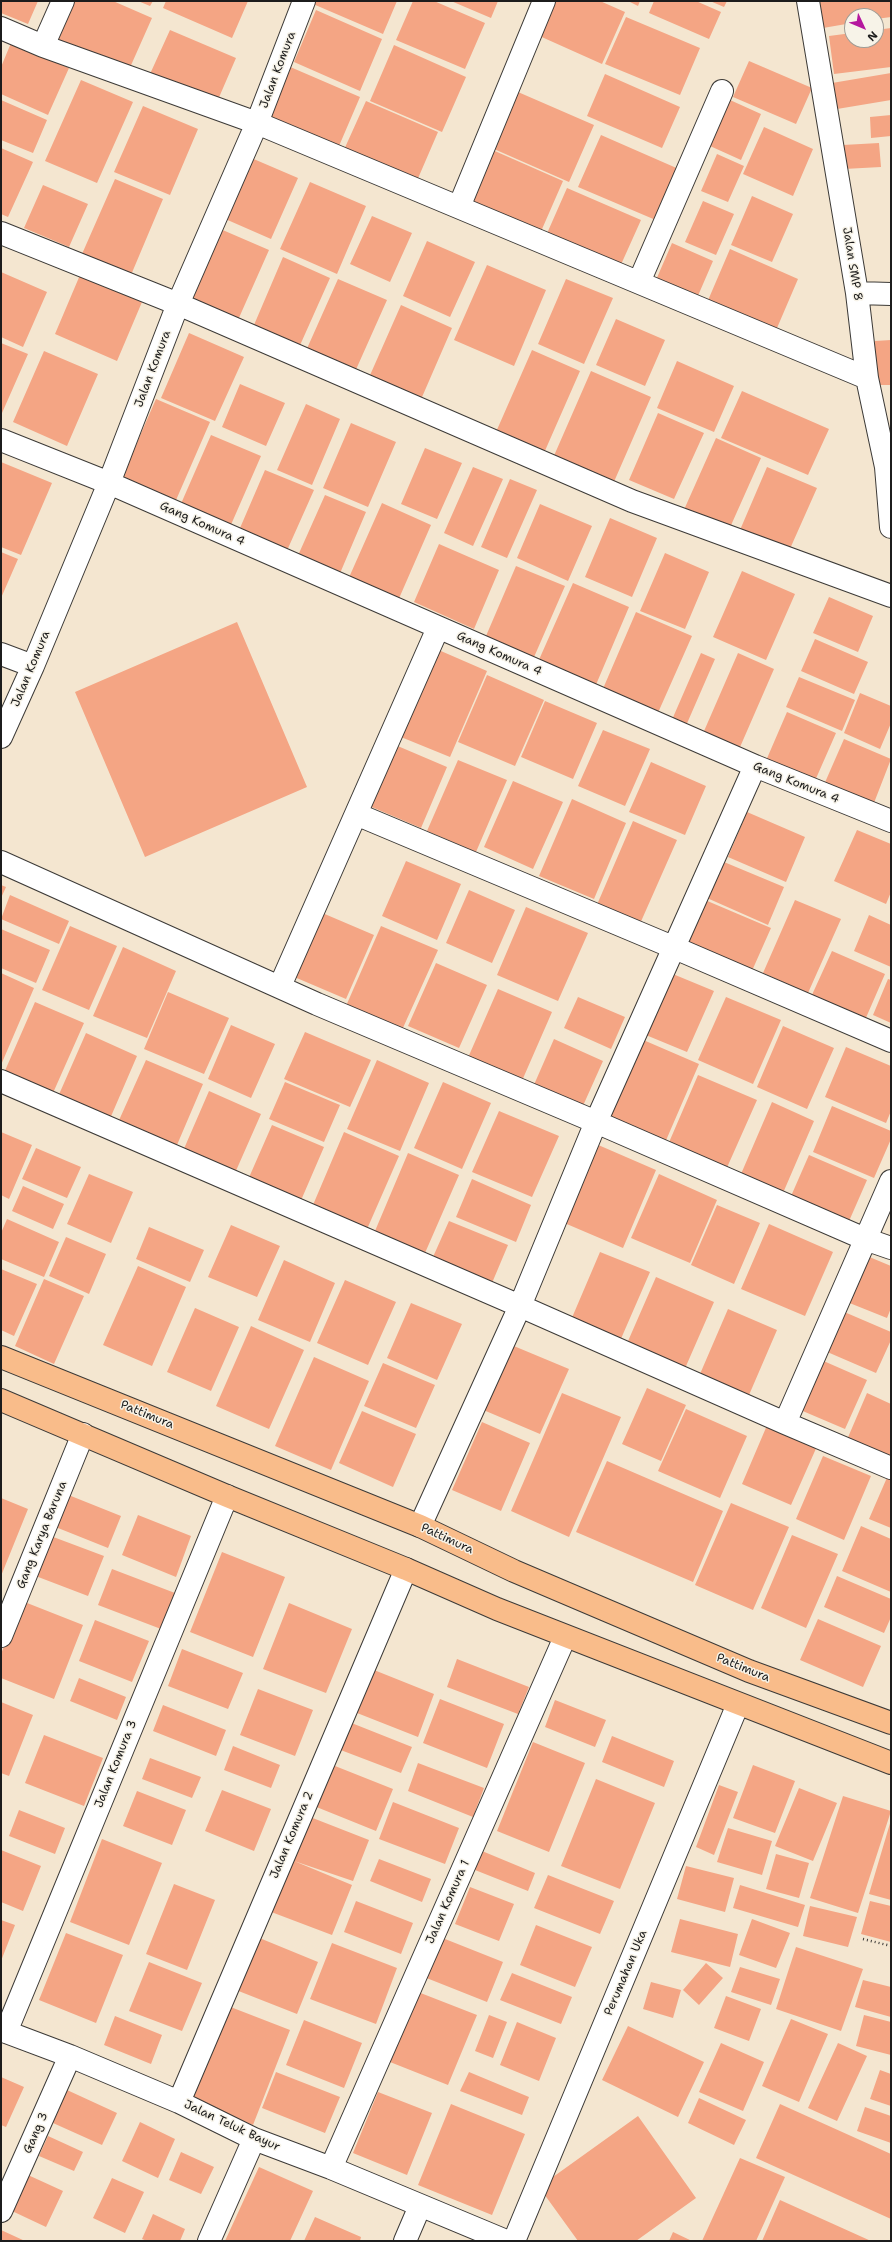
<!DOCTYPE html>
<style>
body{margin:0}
#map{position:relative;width:892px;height:2242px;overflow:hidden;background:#f4e6d0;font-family:"Shantell Sans",sans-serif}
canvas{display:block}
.frame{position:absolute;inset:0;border:2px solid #1c1c1c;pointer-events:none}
.north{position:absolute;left:844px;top:8px;width:40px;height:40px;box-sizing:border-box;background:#f7f3e8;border:1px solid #9f9d96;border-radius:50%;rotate:134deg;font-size:11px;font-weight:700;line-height:16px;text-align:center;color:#1c1c1c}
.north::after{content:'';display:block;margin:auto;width:14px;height:18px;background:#b5179e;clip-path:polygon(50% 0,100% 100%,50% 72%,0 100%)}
</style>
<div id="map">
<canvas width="892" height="2242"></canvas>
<div class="frame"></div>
<div class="north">N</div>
</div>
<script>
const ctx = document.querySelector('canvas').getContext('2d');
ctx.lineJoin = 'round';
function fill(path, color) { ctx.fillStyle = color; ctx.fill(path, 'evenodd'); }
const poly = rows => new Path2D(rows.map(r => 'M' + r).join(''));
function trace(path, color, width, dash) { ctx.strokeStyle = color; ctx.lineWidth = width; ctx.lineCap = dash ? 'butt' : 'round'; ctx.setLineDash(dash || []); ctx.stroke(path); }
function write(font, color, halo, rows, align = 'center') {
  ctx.font = font + ' "Shantell Sans",sans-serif'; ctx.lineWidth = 3; ctx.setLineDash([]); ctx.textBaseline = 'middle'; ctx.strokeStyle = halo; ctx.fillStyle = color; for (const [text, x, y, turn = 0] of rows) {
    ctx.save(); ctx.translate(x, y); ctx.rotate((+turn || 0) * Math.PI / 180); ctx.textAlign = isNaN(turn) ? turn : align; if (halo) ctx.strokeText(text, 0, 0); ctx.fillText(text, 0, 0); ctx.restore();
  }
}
const building = poly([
 [1,1,38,1,28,24,1,13],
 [64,1,113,1,152,18,128,72,48,38],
 [138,1,153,1,150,6],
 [166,1,248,1,232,38,163,8],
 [314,1,397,1,383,34,313,4],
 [413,1,434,1,485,23,465,69,396,40],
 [451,1,498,1,491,18],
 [549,1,600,1,625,12,602,64,535,34],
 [628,1,640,1,638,6],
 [654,1,696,1,721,12,709,39,649,13],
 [710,1,727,1,724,7],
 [819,1,891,1,891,17,876,19,876,16,852,16,852,23,823,28],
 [316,10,382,39,360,91,294,62],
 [626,17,700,48,680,95,605,64],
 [891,28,891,67,834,74,829,36,852,33,852,40,876,40,876,30],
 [170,30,236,58,217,102,150,74],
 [11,43,69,68,48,115,1,94,1,67],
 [394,45,466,77,442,132,370,101],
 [749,61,812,88,796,124,733,97],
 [288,66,360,97,336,153,264,122],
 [891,73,891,100,837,109,832,83],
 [605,74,680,107,662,148,587,116],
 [81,80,133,102,97,183,45,161],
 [518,92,594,125,569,182,494,149],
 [1,100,47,120,33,153,1,140],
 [730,100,761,114,741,160,710,146],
 [366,101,438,132,416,183,343,152],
 [143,106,198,129,170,195,114,172],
 [891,115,891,136,871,138,870,117],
 [764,127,813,149,793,196,743,174],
 [601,135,681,170,658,221,578,187],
 [879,143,881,167,844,169,843,145],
 [1,148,33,162,8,217,1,214],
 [488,148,563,181,539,236,464,204],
 [717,154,744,166,728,202,701,191],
 [249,157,298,178,271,239,223,218],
 [115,179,163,199,131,275,82,254],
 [310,182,366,206,337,274,280,249],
 [43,185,88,204,69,247,24,228],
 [567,188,641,220,619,269,545,238],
 [752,196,793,214,772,262,731,245],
 [703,201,734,214,716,255,685,242],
 [372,216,412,233,390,282,350,264],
 [218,228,269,250,238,320,188,299],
 [427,241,475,262,450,317,403,296],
 [672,243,713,261,697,298,656,280],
 [730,249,798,279,774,335,706,305],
 [283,257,330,278,297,352,251,332],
 [487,265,546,290,514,366,454,340],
 [1,272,47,292,23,347,1,337],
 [80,275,142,302,117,361,55,334],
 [338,279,387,300,354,374,305,353],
 [566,279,613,298,584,364,538,344],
 [401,305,452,328,419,404,367,382],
 [616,319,665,340,645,386,596,365],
 [189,333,244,357,215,421,161,398],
 [891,340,891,385,875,385,875,341],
 [1,343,28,354,2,413,1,412],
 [532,350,580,371,544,453,496,432],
 [44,351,98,374,67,446,13,422],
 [677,361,734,386,714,432,657,408],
 [591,371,651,397,613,484,553,458],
 [240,384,285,403,266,446,222,427],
 [742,391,829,429,808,475,721,438],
 [156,399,210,422,173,507,119,484],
 [306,404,340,419,312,485,277,470],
 [658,413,704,433,674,499,629,480],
 [351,423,396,442,368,507,323,488],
 [211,435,261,456,230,527,180,506],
 [716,438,761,458,728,532,683,512],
 [425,448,462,463,437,519,401,504],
 [1,462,52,483,21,555,1,547],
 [473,467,503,479,473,546,444,533],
 [767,467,817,488,789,551,740,530],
 [265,470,314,490,285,555,237,535],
 [510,479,537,490,507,558,481,547],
 [325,495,366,512,338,578,296,560],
 [382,503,431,525,397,603,347,582],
 [540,504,592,526,568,581,517,558],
 [610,518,657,538,632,597,585,577],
 [439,544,499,570,474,629,414,602],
 [1,552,18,559,1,598],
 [665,553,709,572,685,629,640,611],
 [516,566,565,586,531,664,483,643],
 [742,571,795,594,766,660,713,637],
 [573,583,629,607,595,687,538,662],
 [829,597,873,616,858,652,813,633],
 [636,612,692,636,657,715,602,691],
 [237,622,307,787,145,857,75,692],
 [815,639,868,662,854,694,801,671],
 [434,648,487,671,450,757,396,735],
 [701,653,715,659,685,728,671,722],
 [738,653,774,669,737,754,701,738],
 [487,675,544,700,515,766,458,742],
 [799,677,855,700,842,731,786,707],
 [860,693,891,706,891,723,880,749,844,733],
 [545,701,597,723,573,779,521,757],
 [787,712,836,733,814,783,765,763],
 [603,730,650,749,625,806,578,786],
 [844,739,891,759,872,808,823,787],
 [393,744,447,767,421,828,367,805],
 [458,760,507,780,476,852,427,831],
 [651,762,706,786,685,835,629,812],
 [513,781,563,802,533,869,484,847],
 [572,799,626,823,594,899,539,876],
 [747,812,805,837,786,882,728,857],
 [633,821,677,840,639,926,596,907],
 [857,830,891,844,891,892,886,904,834,881],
 [406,861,461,884,437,940,382,916],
 [724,862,784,887,768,925,707,898],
 [1,885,6,887,1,898],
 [469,890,515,910,492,963,446,943],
 [10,895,69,921,59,944,1,919],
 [705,900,771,928,751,973,685,945],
 [795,900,841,919,808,993,763,973],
 [526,907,588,933,558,1001,497,975],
 [320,912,374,935,346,999,292,976],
 [869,915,891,925,891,967,854,951],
 [70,926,117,946,89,1010,42,990],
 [381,926,438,950,402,1030,346,1006],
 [1,929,50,950,36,983,1,968],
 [123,947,176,971,147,1038,93,1016],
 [832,951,885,974,865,1020,811,997],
 [436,963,487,985,459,1048,408,1026],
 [668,972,714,991,687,1052,641,1033],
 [1,973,34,988,1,1065],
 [888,979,891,980,891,1023,873,1015],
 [498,989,552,1012,521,1083,467,1060],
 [168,992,229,1018,204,1074,144,1049],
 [578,997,625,1017,611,1049,564,1028],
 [726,997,781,1020,753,1084,698,1060],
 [35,1002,84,1023,53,1093,4,1073],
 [231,1025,275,1044,251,1098,208,1079],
 [783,1026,834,1048,807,1109,757,1087],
 [305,1032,371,1060,350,1107,284,1079],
 [86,1033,137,1056,109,1121,57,1099],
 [554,1039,603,1061,582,1108,533,1087],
 [641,1039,699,1064,664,1145,606,1120],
 [846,1047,891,1066,891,1111,886,1123,825,1097],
 [146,1060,203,1084,174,1152,116,1127],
 [377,1060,429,1083,400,1151,347,1129],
 [698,1075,757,1100,725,1172,667,1147],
 [285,1082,340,1105,324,1142,269,1119],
 [443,1082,491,1103,462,1169,414,1148],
 [209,1091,261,1114,235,1173,183,1151],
 [772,1102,814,1121,783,1193,741,1174],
 [832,1106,891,1131,891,1139,874,1178,813,1152],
 [499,1111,559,1136,532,1197,472,1172],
 [272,1125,324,1147,299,1205,247,1182],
 [1,1132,32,1145,9,1199,1,1195],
 [344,1132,399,1156,364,1236,310,1212],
 [596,1144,656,1170,623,1248,562,1222],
 [36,1148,81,1167,67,1198,22,1179],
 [408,1153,459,1175,425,1253,375,1231],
 [809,1155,867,1180,846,1228,788,1203],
 [89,1174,133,1192,111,1243,67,1224],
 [659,1174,717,1200,690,1263,631,1238],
 [472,1179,531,1205,516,1242,456,1217],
 [23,1186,64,1204,53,1229,12,1211],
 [717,1205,760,1223,734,1284,691,1265],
 [7,1219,59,1242,44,1277,1,1259,1,1233],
 [449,1221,508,1245,492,1283,433,1257],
 [769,1224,833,1252,805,1316,741,1289],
 [231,1225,280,1246,257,1297,208,1277],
 [149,1227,204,1250,190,1282,136,1259],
 [66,1237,106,1254,89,1294,49,1276],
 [600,1252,650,1272,620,1341,571,1320],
 [867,1256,891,1266,891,1308,887,1318,847,1302],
 [284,1260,335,1283,310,1342,258,1320],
 [138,1266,186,1287,152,1366,103,1345],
 [1,1269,37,1284,14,1336,1,1330],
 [656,1277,714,1302,683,1373,625,1348],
 [44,1279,84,1296,54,1364,15,1346],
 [345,1280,396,1302,368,1365,317,1343],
 [411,1303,462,1324,437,1380,387,1358],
 [195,1308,239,1327,211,1391,167,1372],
 [728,1309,777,1330,749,1395,700,1374],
 [842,1311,891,1332,891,1340,876,1373,825,1351],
 [251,1326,304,1350,269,1429,216,1406],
 [509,1344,569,1369,540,1434,481,1409],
 [314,1357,369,1381,331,1470,275,1446],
 [819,1359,867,1380,845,1429,798,1409],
 [383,1363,435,1385,416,1428,364,1406],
 [647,1388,686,1405,661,1461,622,1444],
 [562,1393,621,1417,569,1537,511,1511],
 [867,1393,891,1404,891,1460,846,1442],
 [686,1409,747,1436,720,1498,658,1471],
 [362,1411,416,1434,393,1487,339,1463],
 [482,1422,530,1443,501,1511,452,1490],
 [768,1423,818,1444,791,1505,742,1484],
 [823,1456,871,1476,844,1540,796,1519],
 [607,1461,723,1511,693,1582,576,1532],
 [889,1473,891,1474,891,1528,869,1519],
 [66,1494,121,1516,108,1548,53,1526],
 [1,1498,28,1509,1,1576],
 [731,1503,789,1527,753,1610,695,1585],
 [138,1515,191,1536,176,1577,122,1555],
 [861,1526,891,1539,891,1592,842,1571],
 [48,1535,104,1556,88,1596,33,1575],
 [792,1535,838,1554,806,1628,761,1608],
 [222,1552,285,1577,253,1657,190,1632],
 [112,1569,175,1593,161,1629,98,1605],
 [837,1576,891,1599,891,1617,884,1633,824,1607],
 [22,1601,83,1625,54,1699,1,1678,1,1654],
 [289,1603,352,1629,326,1693,263,1669],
 [818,1619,881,1646,863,1687,800,1660],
 [95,1620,149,1641,132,1682,79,1661],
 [182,1649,243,1673,228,1709,168,1686],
 [457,1659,529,1687,518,1714,447,1687],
 [369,1668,434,1694,418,1737,352,1711],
 [79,1678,126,1697,117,1720,70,1701],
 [258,1689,313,1710,295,1756,240,1735],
 [440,1699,504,1724,487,1768,423,1743],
 [555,1700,606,1720,595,1747,545,1727],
 [1,1702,33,1715,9,1776,1,1773],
 [163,1705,226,1730,216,1756,153,1731],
 [349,1722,412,1747,401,1773,338,1749],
 [44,1735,103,1758,84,1806,25,1783],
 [612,1736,674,1761,664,1787,602,1762],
 [533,1742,585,1763,549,1852,497,1831],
 [233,1746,280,1765,271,1788,224,1770],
 [150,1758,201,1777,192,1798,142,1779],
 [418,1763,484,1788,473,1817,408,1791],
 [330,1764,393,1789,376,1831,314,1806],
 [753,1765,795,1781,775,1833,733,1818],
 [596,1779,655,1803,620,1889,561,1866],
 [719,1785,738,1792,714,1855,696,1847],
 [799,1788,837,1803,813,1861,775,1846],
 [222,1790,271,1809,254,1851,205,1831],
 [137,1791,186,1810,172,1845,123,1826],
 [843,1796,891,1811,858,1913,810,1898],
 [393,1802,459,1828,445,1864,379,1839],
 [19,1810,65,1828,55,1854,9,1836],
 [305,1815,369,1840,353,1881,294,1861,352,1885,332,1935,266,1910],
 [891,1820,891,1900,869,1894],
 [728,1828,772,1841,762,1875,717,1862],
 [102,1839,162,1863,129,1945,70,1922],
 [1,1850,41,1866,23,1911,1,1902],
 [482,1851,535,1873,528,1891,475,1870],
 [776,1854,809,1863,799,1898,766,1889],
 [379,1859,431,1879,422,1902,370,1881],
 [686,1866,734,1878,725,1912,677,1899],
 [548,1875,614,1901,600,1934,534,1908],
 [174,1884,215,1900,187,1970,146,1954],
 [740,1885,805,1905,798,1927,733,1908],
 [470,1887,514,1904,499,1941,455,1924],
 [356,1901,413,1923,401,1954,344,1932],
 [870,1901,891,1906,891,1942,861,1934],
 [810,1906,857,1917,848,1947,803,1936],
 [680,1919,738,1934,730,1967,671,1952],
 [752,1919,790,1933,776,1968,739,1955],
 [1,1920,15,1925,1,1961],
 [536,1925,592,1947,575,1987,520,1965],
 [66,1933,123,1955,96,2023,39,2000],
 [257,1937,318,1962,297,2014,236,1990],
 [440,1937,503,1962,487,2002,424,1977],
 [332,1943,397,1968,376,2024,310,1999],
 [796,1947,863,1969,841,2031,776,2009],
 [149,1962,202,1983,182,2031,129,2011],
 [706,1963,723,1978,699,2005,683,1990],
 [740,1967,780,1979,771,2005,731,1992],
 [512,1973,572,1997,561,2024,500,2000],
 [863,1980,891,1987,891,2017,855,2007],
 [651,1982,681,1990,673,2018,643,2009],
 [418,1992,477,2015,448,2085,390,2062],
 [726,1996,761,2009,749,2041,714,2028],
 [228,2006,290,2030,253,2125,190,2100],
 [489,2015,507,2022,493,2058,475,2051],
 [864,2015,891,2022,891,2055,856,2046],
 [115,2016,162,2035,151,2064,104,2045],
 [791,2019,828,2034,799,2102,762,2086],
 [304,2020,362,2043,344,2088,286,2065],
 [517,2022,556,2038,539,2081,500,2065],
 [628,2026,704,2062,678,2117,602,2080],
 [721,2043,764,2062,743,2111,699,2092],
 [838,2043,867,2056,837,2121,808,2108],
 [880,2070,891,2074,891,2106,870,2099],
 [276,2072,340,2097,325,2133,262,2108],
 [469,2072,529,2097,522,2115,460,2091],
 [1,2077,24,2087,6,2127,1,2125],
 [67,2090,117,2113,102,2145,53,2123],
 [378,2092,432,2113,407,2175,353,2153],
 [699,2098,746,2120,734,2145,688,2123],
 [451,2104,525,2134,492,2215,418,2185],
 [780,2104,891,2154,891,2219,756,2158],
 [865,2107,891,2116,891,2143,857,2131],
 [638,2116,696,2198,636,2241,578,2241,539,2187],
 [140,2122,175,2139,158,2178,122,2161],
 [48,2136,83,2152,74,2171,39,2156],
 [181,2152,214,2167,201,2194,169,2180],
 [740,2158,785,2177,756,2241,702,2241],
 [259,2167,313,2191,290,2241,225,2241],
 [28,2175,63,2191,46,2227,12,2211],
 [112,2178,144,2192,125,2233,93,2218],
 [780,2200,871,2241,762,2241],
 [153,2214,185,2229,180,2241,147,2241,142,2239],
 [315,2217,361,2237,360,2241,304,2241],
 [1,2230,25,2241,1,2241],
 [673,2232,692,2241,669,2241]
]);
const path = poly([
 [863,1939,891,1946]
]);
const minor = poly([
 [808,1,857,293,867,378,886,467,891,527],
 [1,28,43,46,257,123,867,378],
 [43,46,63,1],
 [459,207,544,1],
 [1,233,178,304,632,501,891,596],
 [639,282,722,91],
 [857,293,891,294],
 [1,440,109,483,755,766,891,821],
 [1,654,33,666],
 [1,737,33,666,109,483,178,304,257,123,304,1],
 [356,814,675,948,891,1041],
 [1,862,317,1004,596,1122,865,1239,891,1248],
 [280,986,438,628],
 [1,1081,520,1306,785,1423,891,1468],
 [785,1423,891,1181],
 [420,1526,520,1306,596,1122,755,766],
 [1,1636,83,1434],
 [1,2030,70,2056,179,2102,254,2139,331,2168,506,2241],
 [6,2032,227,1496],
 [179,2102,406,1569],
 [331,2168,565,1637],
 [1,2211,70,2056],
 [209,2241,254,2139],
 [405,2241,420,2206],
 [514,2241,738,1704]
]);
const major = poly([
 [1,1357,420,1526,514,1571,749,1671,891,1723],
 [1,1400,227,1496,406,1569,497,1609,891,1763]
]);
const streetNames = [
 ["Jalan Komura",278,70,-69],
 ["Jalan SMP 8",852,264,81],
 ["Jalan Komura",153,369,-69],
 ["Gang Komura 4",202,524,24],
 ["Gang Komura 4",499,654,24],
 ["Jalan Komura",31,669,-67],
 ["Gang Komura 4",796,783,22],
 ["Pattimura",147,1415,22],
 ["Gang Karya Baruna",42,1535,-68],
 ["Pattimura",447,1539,25],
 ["Pattimura",743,1668,22],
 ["Jalan Komura 3",116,1764,-68],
 ["Jalan Komura 2",292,1835,-67],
 ["Jalan Komura 1",448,1902,-66],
 ["Perumahan Uka",626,1973,-67],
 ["Jalan Teluk Bayur",232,2126,25],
 ["Gang 3",36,2133,-66]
];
fill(building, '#f4a584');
trace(minor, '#3c3a37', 24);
trace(major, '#3c3a37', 24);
trace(path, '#3c3a37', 2.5, [1, 3]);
trace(minor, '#fff', 22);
trace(major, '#f9bc8a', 22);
write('12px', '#1c1c1c', '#f7f3e8', streetNames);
</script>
